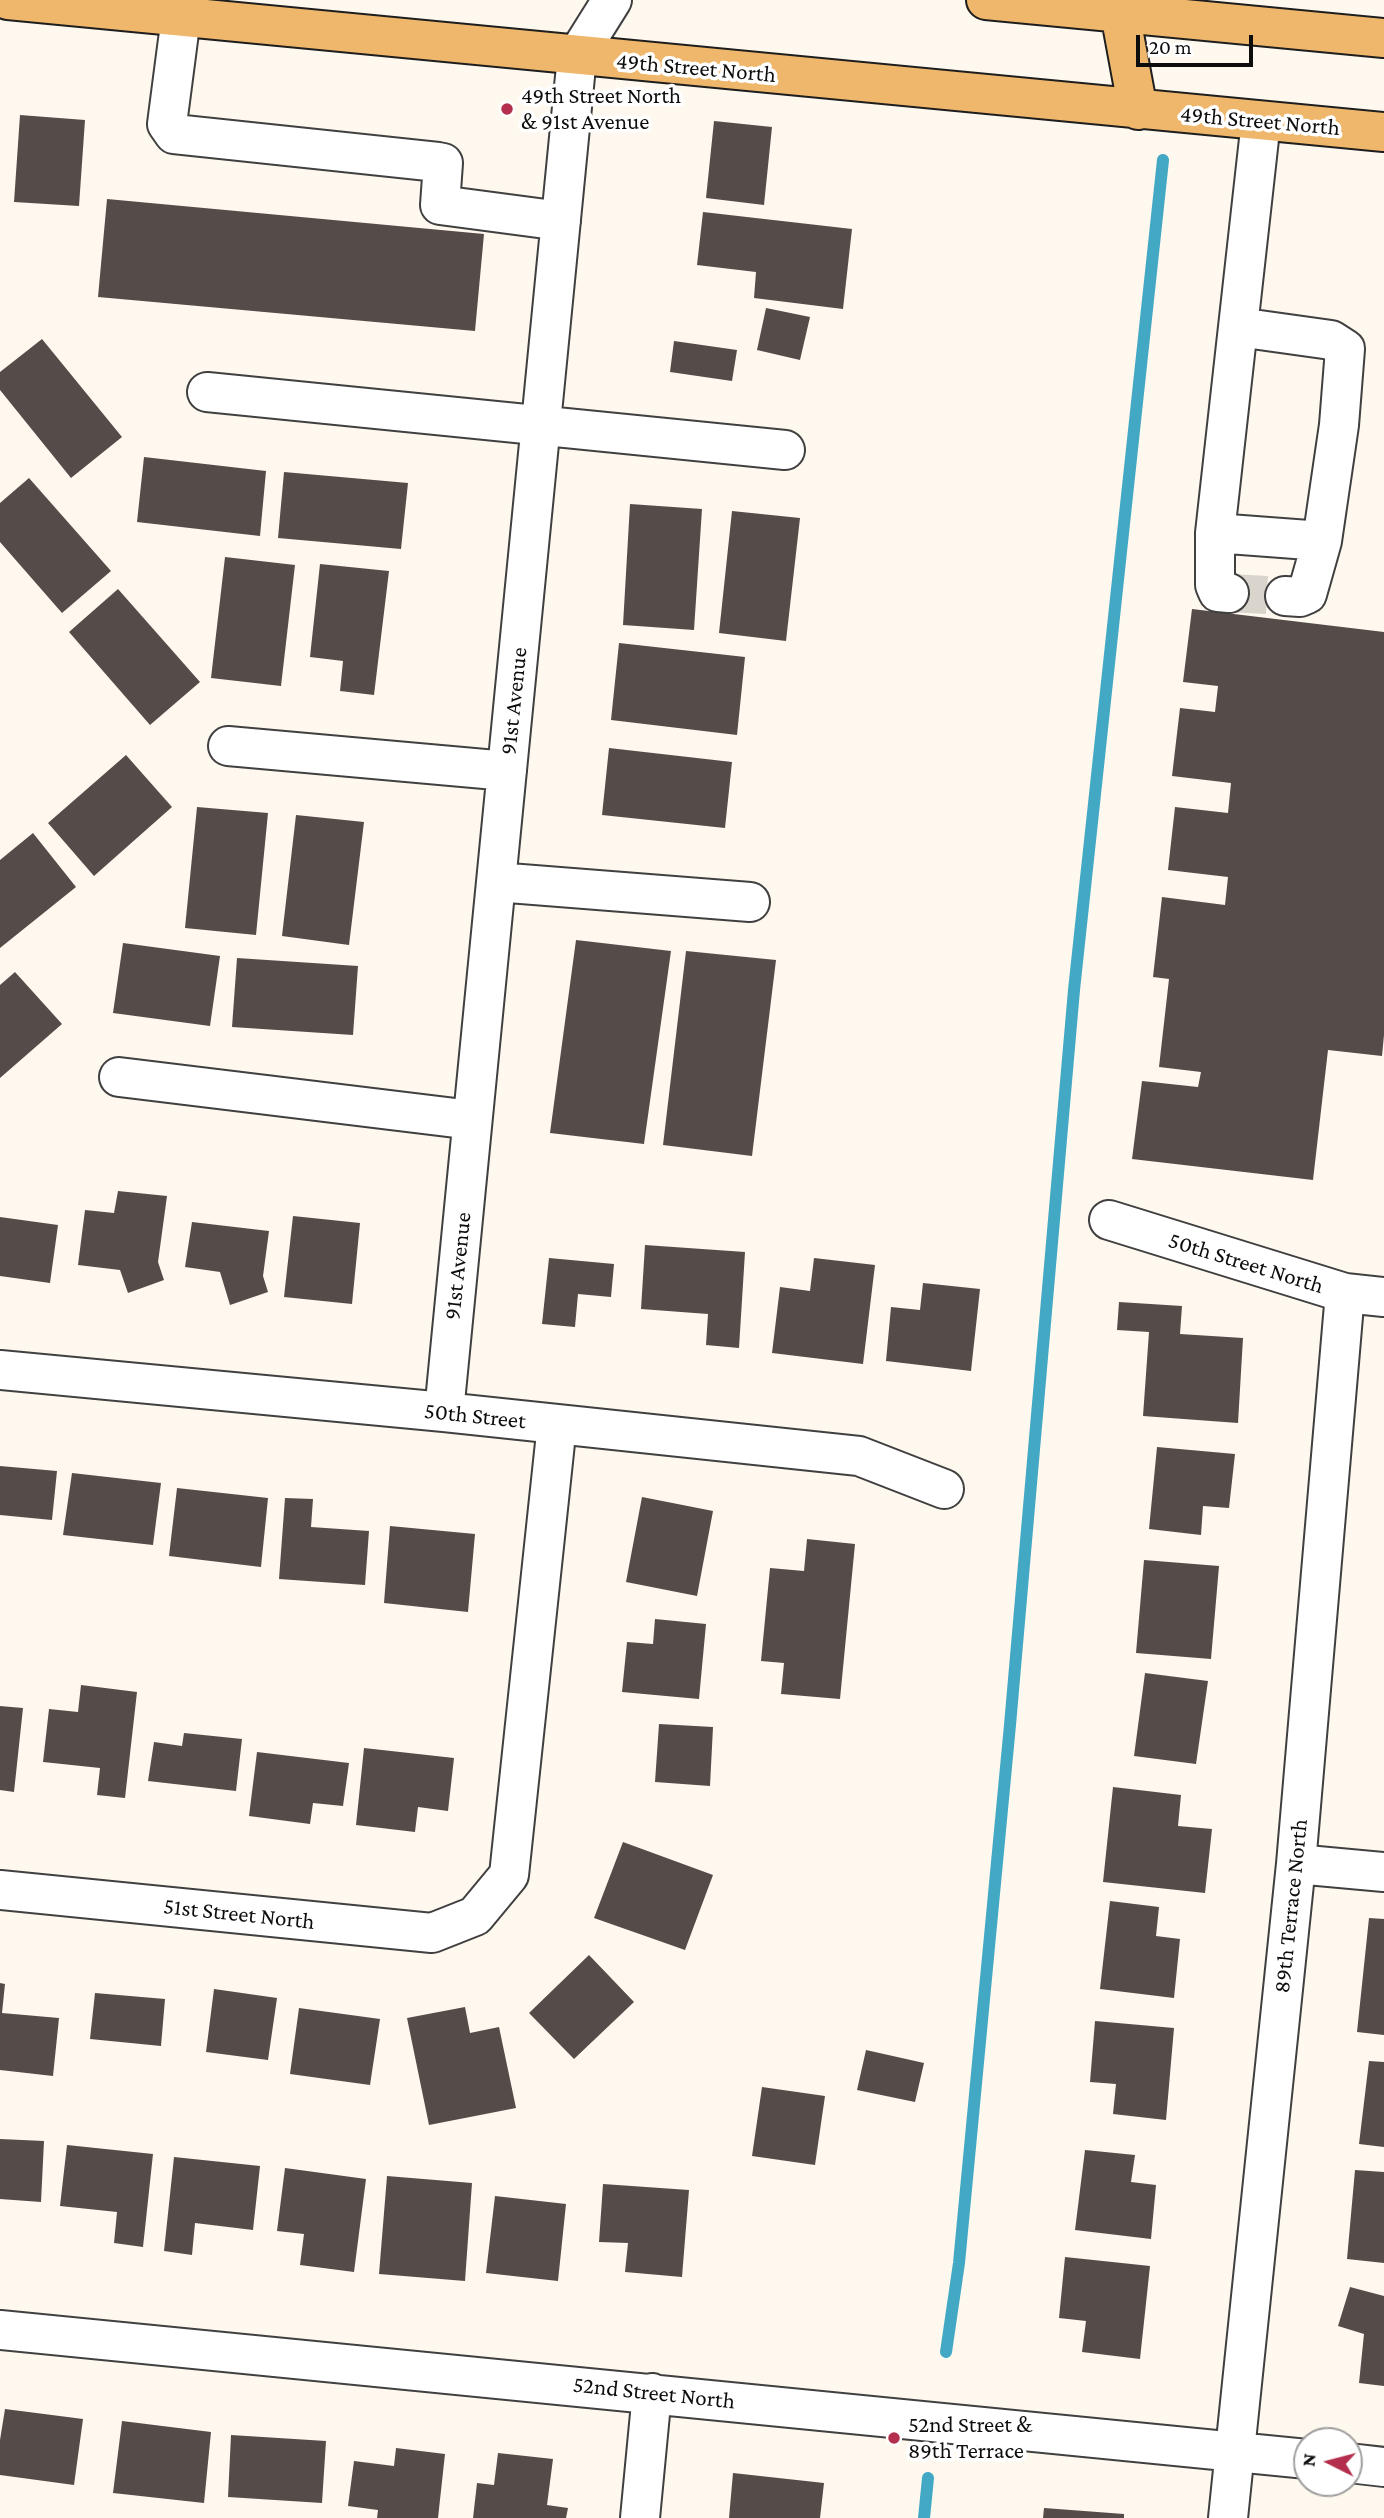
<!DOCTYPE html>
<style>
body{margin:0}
#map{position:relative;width:1384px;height:2518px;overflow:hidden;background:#fef8ee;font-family:"Crimson Pro",serif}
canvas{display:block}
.north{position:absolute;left:1293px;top:2427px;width:70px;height:70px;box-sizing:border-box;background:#fff;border:2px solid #9e9e9e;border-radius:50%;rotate:276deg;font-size:19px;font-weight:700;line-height:28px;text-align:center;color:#0d0d0d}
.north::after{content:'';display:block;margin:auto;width:24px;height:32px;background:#b32f4d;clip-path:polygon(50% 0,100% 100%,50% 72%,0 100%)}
.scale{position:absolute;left:1136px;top:35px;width:117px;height:32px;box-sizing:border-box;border:4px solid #0d0d0d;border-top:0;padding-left:9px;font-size:21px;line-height:24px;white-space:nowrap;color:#0d0d0d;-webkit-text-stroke:5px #fff;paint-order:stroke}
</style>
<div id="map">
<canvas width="1384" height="2518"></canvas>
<div class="north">N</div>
<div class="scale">20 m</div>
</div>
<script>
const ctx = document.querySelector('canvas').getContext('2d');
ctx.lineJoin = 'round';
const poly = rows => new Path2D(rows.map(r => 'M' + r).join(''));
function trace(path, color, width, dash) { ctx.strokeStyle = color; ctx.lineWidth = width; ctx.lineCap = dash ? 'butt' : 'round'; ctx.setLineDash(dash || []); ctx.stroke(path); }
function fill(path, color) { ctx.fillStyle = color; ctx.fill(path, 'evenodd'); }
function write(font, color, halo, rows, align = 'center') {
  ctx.font = font + ' "Crimson Pro",serif'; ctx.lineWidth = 7; ctx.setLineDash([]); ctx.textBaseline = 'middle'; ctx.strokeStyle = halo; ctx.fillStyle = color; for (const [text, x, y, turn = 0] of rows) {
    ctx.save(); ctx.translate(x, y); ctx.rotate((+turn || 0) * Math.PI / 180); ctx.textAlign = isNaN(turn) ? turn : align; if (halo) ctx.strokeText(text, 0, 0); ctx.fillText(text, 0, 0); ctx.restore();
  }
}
const stream = poly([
 [946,2352,959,2263,1010,1725,1074,990,1163,160],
 [924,2518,928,2478]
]);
const building = poly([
 [20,115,85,120,79,206,14,202],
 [714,121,772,127,764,205,706,198],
 [107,199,484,234,475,331,98,297],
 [703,212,852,229,843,309,754,298,756,272,697,265],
 [766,308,810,317,800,360,757,350],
 [42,339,122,437,71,478,0,390,0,372],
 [674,341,737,350,732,381,670,372],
 [144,457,266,471,260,536,137,522],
 [284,472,408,483,401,549,278,538],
 [29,478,111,571,62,613,0,542,0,503],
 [630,504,702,509,694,630,623,625],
 [732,511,800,518,786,641,719,633],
 [225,557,295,565,281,686,211,678],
 [320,564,389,571,374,695,340,691,343,661,310,657],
 [118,589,200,682,150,725,69,632],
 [1192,609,1384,632,1384,1035,1382,1056,1328,1050,1313,1180,1132,1159,1142,1081,1198,1087,1201,1072,1159,1067,1169,979,1153,977,1162,897,1225,905,1228,877,1168,870,1175,807,1228,813,1231,783,1172,776,1180,708,1215,712,1218,686,1183,682],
 [619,643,745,657,737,735,611,720],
 [609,748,732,762,725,828,602,815],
 [126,755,172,807,94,876,48,823],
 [197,807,268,813,256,935,185,928],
 [296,815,364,822,349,945,282,936],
 [33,833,76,887,0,948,0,860],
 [576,940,671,951,644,1144,550,1133],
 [123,943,220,956,210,1026,113,1013],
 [686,951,776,960,752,1156,663,1145],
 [237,958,358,966,353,1035,232,1027],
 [15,972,62,1024,0,1078,0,985],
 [118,1191,167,1196,158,1262,164,1280,128,1293,120,1270,78,1265,85,1210,114,1213],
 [293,1216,360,1223,352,1304,284,1297],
 [0,1217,58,1225,50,1283,0,1276],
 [192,1222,269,1231,263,1276,268,1292,230,1305,220,1272,185,1267],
 [645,1245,745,1252,739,1348,706,1345,708,1314,641,1309],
 [549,1258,614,1264,611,1297,578,1294,575,1327,542,1324],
 [814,1258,875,1265,863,1364,772,1353,780,1287,810,1291],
 [923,1283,980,1289,971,1371,886,1361,891,1307,920,1310],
 [1119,1302,1182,1306,1180,1334,1243,1338,1238,1423,1143,1416,1149,1332,1117,1330],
 [1157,1447,1235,1454,1229,1508,1203,1506,1201,1535,1149,1529],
 [0,1466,57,1471,52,1520,0,1515],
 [72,1473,161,1483,153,1545,63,1535],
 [177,1488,268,1498,261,1567,169,1556],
 [642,1497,713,1511,697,1596,626,1582],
 [285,1498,313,1499,311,1527,369,1531,365,1585,279,1579],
 [390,1526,475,1534,468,1612,384,1603],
 [807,1539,855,1544,840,1699,781,1694,784,1663,761,1661,770,1568,804,1571],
 [1144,1560,1219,1566,1211,1659,1136,1653],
 [655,1619,706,1624,699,1699,622,1692,627,1642,653,1644],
 [1145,1673,1208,1681,1196,1764,1134,1756],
 [81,1685,137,1692,125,1798,97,1795,100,1768,43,1762,49,1709,78,1712],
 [0,1706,23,1708,14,1792,0,1790],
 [659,1724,713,1727,710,1786,655,1782],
 [184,1733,242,1739,236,1791,148,1781,154,1742,182,1746],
 [364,1748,454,1758,448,1811,418,1807,415,1832,356,1825],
 [257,1752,349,1763,343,1806,313,1803,310,1824,249,1816],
 [1113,1787,1181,1795,1178,1826,1212,1829,1205,1893,1103,1882],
 [623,1842,713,1875,685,1950,594,1918],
 [1110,1901,1159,1907,1156,1936,1180,1939,1174,1998,1100,1989],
 [1369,1918,1384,1919,1384,2035,1357,2032],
 [589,1955,634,2002,574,2059,529,2013],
 [0,1983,5,1984,2,2013,59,2018,53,2076,0,2070],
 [214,1989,277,1998,268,2060,206,2052],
 [95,1993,165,1999,161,2046,90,2039],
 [465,2007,470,2033,499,2027,516,2108,429,2125,407,2018],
 [299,2008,380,2019,370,2085,290,2074],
 [1095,2021,1174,2028,1166,2120,1113,2114,1116,2084,1090,2082],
 [866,2050,924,2063,915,2102,857,2090],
 [1369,2061,1384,2062,1384,2147,1359,2144],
 [762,2087,825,2096,815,2165,752,2156],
 [0,2139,44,2141,41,2202,0,2199],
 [67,2145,153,2154,143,2247,114,2243,117,2212,60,2206],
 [1085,2150,1135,2155,1131,2182,1156,2185,1151,2239,1075,2230],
 [174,2157,260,2166,253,2230,195,2223,192,2255,164,2251],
 [285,2168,366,2179,354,2272,300,2265,304,2234,277,2231],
 [1355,2170,1384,2172,1384,2263,1347,2259],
 [387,2176,472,2183,465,2281,379,2274],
 [603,2184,689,2190,682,2277,625,2272,628,2243,599,2242],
 [495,2196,566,2204,558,2281,486,2273],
 [1065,2257,1150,2266,1140,2359,1082,2352,1086,2321,1059,2318],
 [1350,2287,1384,2296,1384,2386,1359,2383,1364,2334,1338,2326],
 [5,2409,83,2419,74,2485,0,2475,0,2440],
 [122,2421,211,2432,204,2503,113,2493],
 [231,2435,326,2441,322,2503,228,2497],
 [396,2448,445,2454,438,2518,377,2518,378,2510,348,2506,354,2461,394,2466],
 [498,2453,553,2459,547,2505,568,2508,566,2518,473,2518,477,2483,494,2485],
 [733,2473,824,2483,820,2518,729,2518],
 [1044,2508,1124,2514,1124,2518,1043,2518]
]);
const minorTunnel = poly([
 [1229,593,1285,596]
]);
const minor = poly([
 [181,17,167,124,174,134,438,162,443,163,440,205,561,221],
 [207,392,785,450],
 [1215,533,1322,541,1339,425,1345,349,1331,340,1238,327],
 [1229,593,1218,592,1215,585,1215,533,1261,121],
 [1285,596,1300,597,1307,594,1322,541],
 [228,746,507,771],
 [496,882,750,902],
 [119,1077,472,1120],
 [1109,1220,1345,1293,1384,1297],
 [0,1370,444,1412,859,1456,944,1489],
 [444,1412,577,56,612,0],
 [1296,1864,1384,1872],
 [0,1890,432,1933,475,1916,509,1875,557,1424],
 [0,2330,1307,2459],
 [1349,2463,1384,2467],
 [640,2518,652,2393],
 [1228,2518,1296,1864,1345,1293]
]);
const major = poly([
 [8,0,1384,132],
 [986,0,1384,38],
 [1120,13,1138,110]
]);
const markers = [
 [507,109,7,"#b32f4d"],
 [894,2438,7,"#b32f4d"]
];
const streetNames = [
 ["49th Street North",696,68,5],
 ["49th Street North",1260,121,5],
 ["91st Avenue",514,701,-84],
 ["50th Street North",1246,1263,17],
 ["91st Avenue",458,1266,-84],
 ["50th Street",475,1416,6],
 ["89th Terrace North",1291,1906,-84],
 ["51st Street North",239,1914,6],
 ["52nd Street North",654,2393,6]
];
const poiNames = [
 ["49th Street North",521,96],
 ["& 91st Avenue",521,122],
 ["52nd Street &",908,2425],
 ["89th Terrace",908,2451]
];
trace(stream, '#42a8c4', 12);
fill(building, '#554c4a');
trace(minorTunnel, '#dad5cc', 38, [38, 19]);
trace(minor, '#404040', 42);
trace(major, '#1e1e1e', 42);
trace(minor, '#fff', 38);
trace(major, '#efb76c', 38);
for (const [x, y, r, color] of markers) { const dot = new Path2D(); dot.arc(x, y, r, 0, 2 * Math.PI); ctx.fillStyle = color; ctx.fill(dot); trace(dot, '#fff', 2.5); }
write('23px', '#0d0d0d', '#fff', streetNames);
write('23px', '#0d0d0d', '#fff', poiNames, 'left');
</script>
